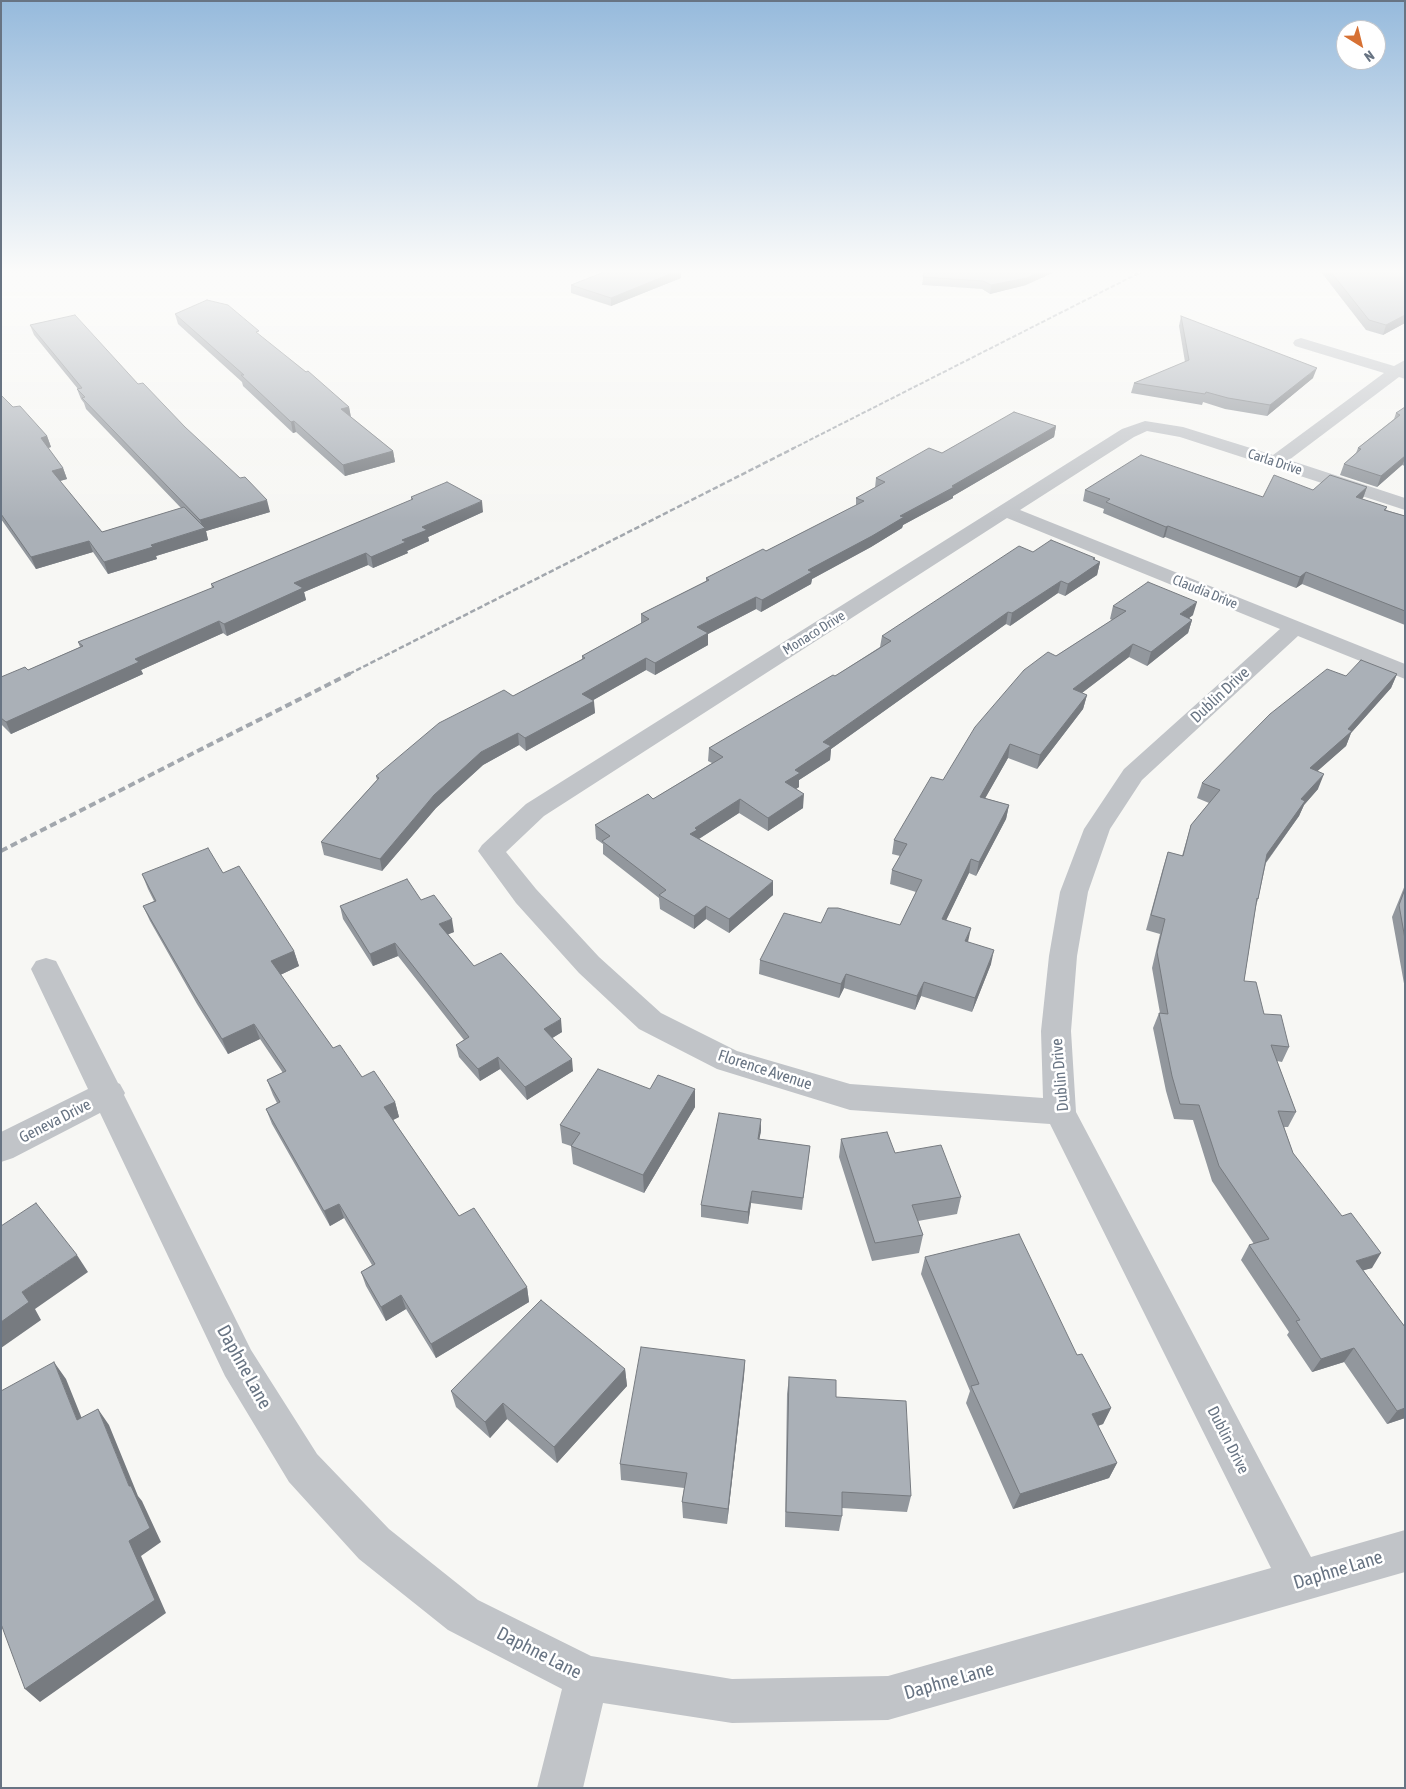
<!DOCTYPE html>
<style>
body{margin:0}
#map{position:relative;width:1406px;height:1789px;overflow:hidden;background:#f7f7f4;font-family:"Asap Condensed",sans-serif}
canvas{display:block}
.frame{position:absolute;inset:0;border:2px solid #687483;pointer-events:none}
.north{position:absolute;left:1336px;top:20px;width:50px;height:50px;box-sizing:border-box;background:#fff;border:1px solid #c3c7cd;border-radius:50%;rotate:144deg;font-size:14px;font-weight:700;line-height:20px;text-align:center;color:#687483}
.north::after{content:'';display:block;margin:auto;width:18px;height:22px;background:#d77134;clip-path:polygon(50% 0,100% 100%,50% 72%,0 100%)}
</style>
<div id="map">
<canvas width="1406" height="1789"></canvas>
<div class="frame"></div>
<div class="north">N</div>
</div>
<script>
const ctx = document.querySelector('canvas').getContext('2d');
ctx.lineJoin = 'round';
const poly = rows => new Path2D(rows.map(r => 'M' + r).join(''));
function fill(path, color) { ctx.fillStyle = color; ctx.fill(path, 'evenodd'); }
function trace(path, color, width, dash) { ctx.strokeStyle = color; ctx.lineWidth = width; ctx.lineCap = dash ? 'butt' : 'round'; ctx.setLineDash(dash || []); ctx.stroke(path); }
function write(font, color, halo, rows, align = 'center') {
  ctx.font = font + ' "Asap Condensed",sans-serif'; ctx.lineWidth = 5; ctx.setLineDash([]); ctx.textBaseline = 'middle'; ctx.strokeStyle = halo; ctx.fillStyle = color; for (const [text, x, y, turn = 0] of rows) {
    ctx.save(); ctx.translate(x, y); ctx.rotate((+turn || 0) * Math.PI / 180); ctx.textAlign = isNaN(turn) ? turn : align; if (halo) ctx.strokeText(text, 0, 0); ctx.fillText(text, 0, 0); ctx.restore();
  }
}
const minor = poly([
 [1301,338,1394,366,1405,360,1405,379,1399,377,1289,460,1405,498,1405,510,1180,437,1147,431,1134,437,1020,510,1405,664,1405,679,1298,636,1142,780,1110,829,1088,892,1077,956,1071,1031,1076,1112,1311,1557,1405,1530,1405,1572,888,1720,732,1723,603,1703,583,1788,537,1788,562,1689,448,1630,359,1559,289,1482,225,1376,100,1113,13,1158,1,1162,1,1132,88,1089,31,969,36,961,46,958,56,961,118,1083,120,1084,125,1093,124,1095,251,1350,317,1454,389,1529,478,1600,591,1656,732,1679,888,1676,1271,1568,1050,1124,850,1110,717,1069,639,1029,579,973,516,903,478,851,482,845,526,804,1122,429,1145,421,1183,427,1273,455,1384,373,1295,346,1293,343,1295,340,1301,338],
 [1007,518,1280,629,1124,769,1084,829,1060,892,1049,956,1041,1031,1043,1098,850,1084,737,1051,661,1013,599,957,536,889,506,852,544,816,1007,518]
]);
const railFar2 = poly([
 [792,449,1141,272]
]);
const railFar1 = poly([
 [349,674,794,448]
]);
const rail = poly([
 [1,851,351,673]
]);
const wall = poly([
 [924,272,1026,285,990,294,982,289,922,285],
 [1321,272,1405,272,1405,323,1383,335,1366,330],
 [681,278,611,306,571,293,571,285],
 [175,314,259,335,349,407,351,417,393,451,395,462,345,476,296,432,293,433,243,386,242,382,178,324],
 [1181,316,1313,378,1267,416,1225,409,1203,402,1202,405,1131,393,1134,383,1185,362,1179,326],
 [30,325,138,384,185,427,270,512,206,531,208,540,156,556,157,559,108,574,93,552,36,569,1,519,1,395,13,407,47,436,51,447,48,448,63,468,67,479,60,481,102,532,181,508,86,409,84,403,81,399,77,389,78,389,34,335],
 [1405,407,1405,466,1402,465,1377,487,1340,475,1344,464,1356,453,1358,448,1394,419,1396,413],
 [1056,426,1054,437,953,496,953,498,903,525,902,528,871,547,812,579,811,584,761,612,756,609,708,634,708,645,655,675,646,670,593,700,595,713,526,751,519,745,483,765,436,808,382,871,324,855,321,842,377,780,376,776,513,696,582,659,582,656,641,623,641,614,706,581,706,578,766,551,856,506,856,498,875,488,876,478,942,453],
 [1367,487,1363,498,1362,499,1387,507,1386,510,1405,516,1405,625,1302,584,1296,588,1165,537,1163,538,1103,513,1104,509,1083,501,1085,490,1263,497,1313,490],
 [411,497,483,512,428,537,429,541,407,551,408,553,373,568,368,565,304,592,306,600,227,636,223,633,141,670,143,674,11,734,1,724,1,677,28,670,80,647,78,642,212,588,211,584,411,500],
 [1033,552,1095,558,1094,560,1100,562,1097,575,1065,596,1058,593,1010,626,1006,624,831,749,830,760,799,780,799,787,796,789,803,808,768,831,739,813,699,839,773,895,729,933,706,919,694,929,660,909,659,898,603,854,603,844,596,839,595,825,653,799,712,763,708,761,709,748,835,676,880,647,882,636],
 [1113,606,1193,615,1189,618,1192,620,1188,633,1147,666,1129,657,1082,693,1087,695,1083,709,1037,769,1008,758,985,798,1009,805,1006,819,976,876,969,873,946,920,991,964,972,1012,921,996,915,1010,844,988,839,998,759,974,760,960,821,923,900,925,916,892,890,884,892,870,900,856,892,854,894,840,943,780,1056,656,1112,620,1110,619],
 [1397,674,1391,688,1351,733,1346,746,1317,771,1318,789,1304,805,1299,816,1266,863,1258,899,1256,906,1244,981,1264,1014,1289,1047,1282,1062,1277,1061,1296,1112,1288,1127,1284,1127,1293,1153,1372,1268,1363,1270,1405,1327,1405,1418,1387,1424,1344,1362,1312,1372,1287,1335,1289,1332,1241,1260,1249,1245,1254,1244,1212,1181,1193,1120,1174,1119,1166,1091,1153,1028,1159,1013,1160,1013,1152,968,1160,934,1146,930,1163,868,1168,852,1182,856,1191,825,1209,803,1197,798,1202,783,1346,676],
 [223,873,294,951,299,966,280,975,333,1048,362,1077,395,1102,399,1117,393,1120,459,1216,527,1287,529,1302,436,1358,406,1309,386,1321,366,1286,361,1272,372,1265,344,1218,330,1226,272,1124,266,1109,277,1103,273,1095,267,1080,283,1073,260,1039,228,1054,197,1004,150,921,143,906,154,901,148,889,142,874],
 [1405,885,1405,989,1392,917],
 [421,900,454,932,448,934,474,966,562,1032,552,1038,573,1071,527,1100,500,1069,480,1081,459,1057,456,1045,464,1040,398,956,373,966,343,919,340,906],
 [650,1089,695,1089,695,1107,644,1193,573,1164,571,1146,562,1143,560,1125],
 [761,1131,759,1139,810,1146,802,1210,751,1203,748,1224,701,1217,701,1205],
 [841,1139,895,1153,961,1197,957,1214,918,1221,923,1235,919,1253,872,1261,839,1157],
 [925,1257,1077,1355,1111,1408,1103,1424,1098,1426,1117,1463,1109,1478,1013,1509,966,1403,970,1391,921,1274],
 [745,1360,744,1376,727,1524,683,1518,682,1502,684,1488,621,1480,620,1464],
 [625,1369,627,1386,557,1463,507,1419,490,1438,456,1407,451,1391],
 [789,1377,836,1397,911,1496,907,1512,842,1508,842,1516,839,1531,785,1527,787,1394]
]);
const shadedWall = poly([
 [675,272,681,272,681,278,611,306,611,298],
 [1039,272,1055,272,1026,285,990,294,991,285],
 [1405,315,1405,323,1383,335,1386,325],
 [1317,368,1313,378,1267,416,1270,405],
 [349,407,351,418,341,409],
 [294,421,296,432,293,433,291,422],
 [1056,426,1054,437,953,496,953,498,903,525,902,528,871,547,812,579,811,584,761,612,762,600,808,570,900,516],
 [47,436,51,447,45,449,41,438],
 [393,451,395,462,345,476,343,465],
 [1405,456,1405,459,1402,465,1377,487,1381,476],
 [63,468,67,479,56,482,52,471],
 [1367,487,1363,498,1351,508,1356,497],
 [267,500,270,512,206,531,208,540,156,556,157,559,108,574,104,562,151,545,203,529,200,520],
 [482,501,483,512,428,537,429,541,407,551,408,553,373,568,371,557,402,540,422,527],
 [1168,526,1165,537,1163,538,1166,527],
 [89,541,93,552,36,569,31,557],
 [366,553,368,565,304,592,306,600,227,636,224,624,294,583],
 [1095,558,1093,567,1100,562,1097,575,1065,596,1068,584],
 [1306,572,1302,584,1296,588,1300,577],
 [1061,581,1058,593,1010,626,1012,613],
 [756,597,756,609,708,634,708,645,655,675,655,663,697,627],
 [1197,602,1193,615,1176,628,1180,614],
 [1008,612,1006,624,831,749,830,760,799,780,799,787,785,796,785,782,795,770,823,742],
 [1192,620,1188,633,1147,666,1151,652],
 [219,621,223,633,141,670,143,674,11,734,6,722,135,659],
 [1133,644,1129,657,1070,702,1073,689],
 [646,658,646,670,583,706,582,694],
 [1397,674,1391,688,1351,733,1346,746,1304,783,1310,768,1348,729],
 [1087,695,1083,709,1037,769,1040,755],
 [594,701,595,713,526,751,525,738],
 [518,733,519,745,483,765,436,808,382,871,380,859,434,795,481,752],
 [1010,744,1008,758,978,811,980,797],
 [1324,774,1318,789,1304,805,1299,816,1261,869,1267,854,1301,799],
 [804,794,803,808,768,831,768,818],
 [740,799,739,813,697,840,690,834,695,828],
 [1009,805,1006,819,976,876,979,862],
 [971,859,969,873,940,933,942,919],
 [773,881,773,895,729,933,729,919],
 [706,906,706,919,694,929,694,916],
 [452,919,454,932,442,937,439,924],
 [971,928,968,942,965,941],
 [395,943,398,956,373,966,370,954],
 [994,950,991,964,972,1012,975,998],
 [294,951,299,966,276,977,271,961],
 [846,974,844,988,839,998,841,984],
 [924,982,921,996,915,1010,917,996],
 [561,1019,562,1032,546,1042,544,1029],
 [254,1024,260,1039,228,1054,222,1039],
 [498,1057,500,1069,480,1081,478,1069],
 [572,1059,573,1071,527,1100,525,1087],
 [695,1089,695,1107,644,1193,643,1175],
 [395,1102,399,1117,389,1122,384,1107],
 [761,1119,761,1131,757,1151,758,1139],
 [752,1191,751,1203,748,1224,748,1212],
 [339,1204,344,1218,330,1226,324,1211],
 [1381,1253,1372,1268,1347,1275,1356,1261],
 [77,1255,88,1272,35,1309,41,1320,1,1348,1,1322,22,1292],
 [527,1287,529,1302,436,1358,431,1344],
 [401,1295,406,1309,386,1321,381,1307],
 [1354,1348,1344,1362,1312,1372,1321,1359],
 [745,1360,744,1376,727,1524,728,1509],
 [54,1362,66,1379,89,1436,77,1420],
 [625,1369,627,1386,557,1463,554,1447],
 [503,1403,507,1419,490,1438,485,1422],
 [1111,1408,1103,1424,1084,1430,1092,1414],
 [1405,1408,1405,1418,1387,1424,1397,1411],
 [98,1409,109,1425,138,1496,142,1501,161,1542,141,1556,166,1613,40,1702,25,1689,129,1541,129,1486],
 [1117,1463,1109,1478,1013,1509,1020,1494]
]);
const building = poly([
 [604,272,675,272,611,298,571,285,604,272],
 [924,272,1039,272,1027,278,991,285,983,281,923,277,924,272],
 [1331,272,1405,272,1405,315,1386,325,1369,320,1331,272],
 [207,300,228,305,259,331,256,332,306,372,308,371,349,407,341,409,393,451,343,465,294,421,291,422,241,375,244,375,175,314,207,300],
 [75,315,138,384,143,383,185,427,240,478,245,477,267,500,200,520,82,398,85,397,77,389,82,388,30,325,75,315],
 [1181,316,1317,368,1270,405,1228,398,1206,392,1205,394,1134,383,1189,360,1181,316],
 [1,395,13,407,20,406,47,436,41,438,63,468,52,471,102,532,184,507,205,528,151,545,153,547,104,562,89,541,31,557,1,514,1,395],
 [1405,407,1405,456,1381,476,1344,464,1361,449,1358,448,1400,415,1396,413,1405,407],
 [1014,412,1056,426,952,486,954,487,900,516,904,517,872,536,808,570,812,572,762,600,756,597,697,627,708,633,655,663,646,658,582,694,594,701,525,738,518,733,481,752,434,795,380,859,321,842,379,778,376,776,439,723,504,690,513,696,585,658,582,656,649,619,641,614,709,580,706,578,763,549,766,551,864,501,856,498,885,482,876,478,929,448,942,453,1014,412],
 [1141,455,1263,497,1274,475,1313,490,1330,475,1367,487,1356,497,1387,507,1384,510,1405,516,1405,611,1306,572,1300,577,1168,526,1166,527,1106,502,1110,499,1085,490,1141,455],
 [447,482,482,501,422,527,427,530,402,540,406,542,371,557,366,553,294,583,303,588,224,624,219,621,135,659,139,662,6,722,1,718,1,677,25,667,28,670,83,646,78,642,214,587,211,584,413,499,411,497,447,482],
 [1051,540,1095,558,1093,559,1100,562,1068,584,1061,581,1012,613,1008,612,823,742,831,746,795,770,800,773,785,782,804,794,768,818,740,799,695,828,697,830,690,834,773,881,729,919,706,906,694,916,659,895,666,890,602,841,610,836,595,825,648,794,653,799,723,757,709,748,833,675,835,676,891,641,882,636,1019,546,1033,552,1051,540],
 [1148,582,1197,602,1180,614,1192,620,1151,652,1133,644,1073,689,1087,695,1040,755,1010,744,980,797,1009,805,979,862,971,859,942,919,971,928,965,941,994,950,975,998,924,982,917,996,846,974,841,984,760,960,784,913,821,923,828,908,838,908,900,925,922,880,892,870,907,844,894,840,931,777,943,780,975,727,1024,670,1048,652,1056,656,1126,611,1113,606,1148,582],
 [1361,660,1397,674,1348,729,1352,731,1310,768,1324,774,1301,799,1305,801,1267,854,1258,899,1257,898,1244,981,1256,982,1264,1014,1281,1015,1289,1047,1271,1045,1296,1112,1278,1111,1293,1153,1342,1216,1351,1213,1381,1253,1356,1261,1405,1327,1405,1408,1397,1411,1354,1348,1321,1359,1296,1321,1300,1320,1249,1245,1269,1239,1219,1166,1199,1105,1180,1104,1172,1076,1159,1013,1168,1014,1157,952,1165,919,1151,915,1168,852,1183,856,1191,825,1220,790,1202,783,1270,714,1327,669,1346,676,1361,660],
 [208,848,223,873,239,866,294,951,271,961,333,1048,340,1045,362,1077,374,1071,395,1102,384,1107,459,1216,474,1208,527,1287,431,1344,401,1295,381,1307,361,1272,375,1264,339,1204,324,1211,266,1109,280,1102,267,1080,286,1071,254,1024,222,1039,191,989,143,906,156,901,142,874,208,848],
 [407,879,421,900,434,895,452,919,439,924,474,966,501,953,561,1019,544,1029,572,1059,525,1087,498,1057,478,1069,456,1045,469,1037,395,943,370,954,340,906,407,879],
 [1405,889,1405,939,1399,905,1405,889],
 [598,1069,650,1089,658,1075,695,1089,643,1175,571,1146,580,1133,560,1125,598,1069],
 [719,1113,761,1119,758,1139,810,1146,803,1198,752,1191,748,1212,701,1205,719,1113],
 [887,1132,895,1153,941,1145,961,1197,912,1205,923,1235,875,1243,841,1139,887,1132],
 [36,1203,77,1255,22,1292,29,1302,1,1322,1,1226,36,1203],
 [1019,1234,1077,1355,1082,1354,1111,1408,1092,1414,1117,1463,1020,1494,971,1386,979,1384,925,1257,1019,1234],
 [541,1300,625,1369,554,1447,503,1403,485,1422,451,1391,541,1300],
 [641,1347,745,1360,728,1509,682,1502,687,1473,620,1464,641,1347],
 [54,1362,77,1420,98,1409,129,1486,131,1486,150,1528,129,1541,155,1600,25,1689,1,1624,1,1391,54,1362],
 [789,1377,836,1380,836,1397,906,1401,911,1496,842,1492,842,1516,786,1512,789,1377]
]);
const farStreetnames = [
 ["Carla Drive",1275,462,18],
 ["Claudia Drive",1205,592,22],
 ["Monaco Drive",814,633,-32]
];
const streetNames = [
 ["Dublin Drive",1220,695,-43],
 ["Florence Avenue",765,1070,18],
 ["Dublin Drive",1060,1075,-95],
 ["Geneva Drive",55,1121,-27],
 ["Dublin Drive",1228,1440,63]
];
const nearStreetnames = [
 ["Daphne Lane",244,1367,61],
 ["Daphne Lane",1338,1570,-17],
 ["Daphne Lane",539,1653,27],
 ["Daphne Lane",949,1681,-16]
];
fill(minor, '#c1c4c8');
trace(railFar2, '#a2a7ad', 2, [4.5, 2]);
trace(railFar1, '#a2a7ad', 2.5, [5.5, 2.5]);
trace(rail, '#a2a7ad', 4, [7, 4]);
fill(wall, '#92979d');
fill(shadedWall, '#777b80');
fill(building, '#aab0b7');
trace(building, '#777b80', 1);
const sky = ctx.createLinearGradient(0, 0, 0, 522);
sky.addColorStop(0, '#96badc');
sky.addColorStop(0.52, '#fbfbfa');
sky.addColorStop(1, '#fbfbfa00');
ctx.fillStyle = sky;
ctx.fillRect(0, 0, 1406, 522);
write('14px', '#687483', '#fff', farStreetnames);
write('16px', '#687483', '#fff', streetNames);
write('19px', '#687483', '#fff', nearStreetnames);
</script>
